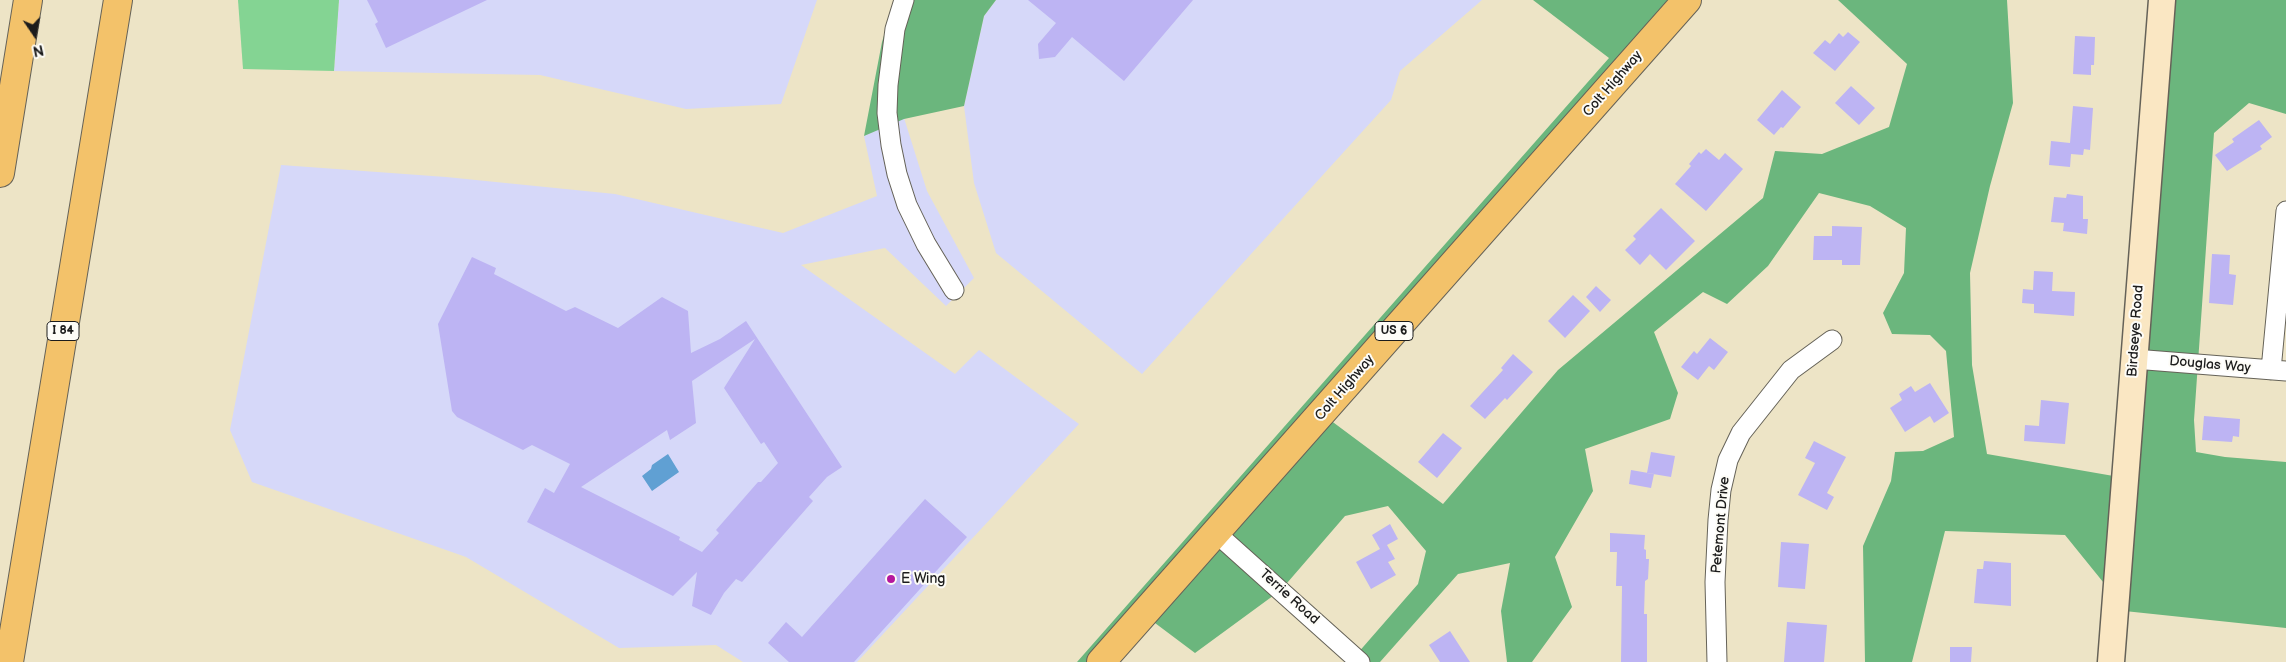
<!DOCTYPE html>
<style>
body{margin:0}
#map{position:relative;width:2286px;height:662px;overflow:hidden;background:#ede4c6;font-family:"Balsamiq Sans",sans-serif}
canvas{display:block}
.north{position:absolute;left:10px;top:10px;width:50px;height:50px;-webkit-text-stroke:4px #fdfcf7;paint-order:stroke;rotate:168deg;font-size:14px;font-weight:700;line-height:20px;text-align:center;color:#1c1c1c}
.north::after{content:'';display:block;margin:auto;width:18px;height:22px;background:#1c1c1c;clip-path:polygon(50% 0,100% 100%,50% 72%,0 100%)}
</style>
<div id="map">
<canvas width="2286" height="662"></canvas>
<div class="north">N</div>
</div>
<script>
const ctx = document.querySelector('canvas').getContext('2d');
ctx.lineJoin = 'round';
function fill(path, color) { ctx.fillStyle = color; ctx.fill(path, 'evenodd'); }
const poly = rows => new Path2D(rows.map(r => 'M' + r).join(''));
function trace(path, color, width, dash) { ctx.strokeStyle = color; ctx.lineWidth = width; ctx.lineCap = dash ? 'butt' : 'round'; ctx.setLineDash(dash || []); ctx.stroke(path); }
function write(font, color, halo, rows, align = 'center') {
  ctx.font = font + ' "Balsamiq Sans",sans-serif'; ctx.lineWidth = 4; ctx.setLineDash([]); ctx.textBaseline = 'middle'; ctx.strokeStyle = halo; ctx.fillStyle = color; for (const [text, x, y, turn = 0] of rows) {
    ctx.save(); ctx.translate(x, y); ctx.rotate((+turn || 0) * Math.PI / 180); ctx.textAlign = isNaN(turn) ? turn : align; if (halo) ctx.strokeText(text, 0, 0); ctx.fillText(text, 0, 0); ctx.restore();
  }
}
const built = poly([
 [339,0,817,0,781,104,686,109,540,75,334,71],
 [996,0,1482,0,1400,71,1391,100,1142,374,996,253,974,183,964,106,984,16],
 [904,118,927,191,974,278,946,306,885,248,801,265,955,374,979,350,1079,424,857,662,743,662,716,645,619,648,466,557,252,482,230,430,281,165,446,177,615,194,783,233,877,196,864,136]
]);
const green = poly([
 [238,0,339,0,334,71,243,69]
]);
const forest = poly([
 [895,0,996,0,984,16,964,106,904,119,864,136,882,42],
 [1533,0,1687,0,1322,414,1443,504,1558,370,1763,198,1775,151,1822,154,1889,127,1907,64,1838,0,2007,0,2013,103,1990,186,1970,273,1972,365,1987,454,2125,478,2162,0,2286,0,2286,114,2249,103,2214,133,2194,420,2196,452,2225,457,2286,462,2286,628,2115,610,2116,598,2065,535,1945,531,1912,662,1865,662,1863,546,1891,481,1895,452,1923,451,1954,437,1946,351,1930,335,1892,334,1883,313,1904,273,1906,228,1870,206,1819,193,1768,266,1727,304,1703,292,1654,332,1678,393,1670,419,1585,449,1593,491,1555,557,1572,607,1532,662,1507,662,1501,611,1510,563,1458,574,1380,662,1350,662,1418,584,1426,551,1388,506,1345,516,1281,590,1195,653,1143,614,1101,662,1077,662,1609,58]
]);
const water = poly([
 [668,454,679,472,652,491,642,476,651,469,652,465]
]);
const building = poly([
 [367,0,487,0,386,48,375,24,378,22],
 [1028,0,1193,0,1124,81,1072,37,1055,57,1039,59,1038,44,1056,23],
 [1848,32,1860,42,1835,71,1813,53,1825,40,1830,44,1839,33,1843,37],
 [2075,36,2095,37,2094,65,2091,65,2091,75,2073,74],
 [1851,86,1875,108,1859,125,1835,103],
 [1782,90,1801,107,1783,128,1781,127,1774,135,1757,120],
 [2073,106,2093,108,2090,150,2084,149,2083,155,2071,154,2070,167,2049,165,2051,141,2070,143],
 [2259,120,2272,137,2260,146,2262,149,2227,171,2215,155,2234,142,2232,139],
 [1706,149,1719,160,1725,153,1743,169,1706,211,1675,184,1691,166,1689,164,1699,152,1701,154],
 [2067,194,2083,196,2083,219,2088,219,2087,234,2063,231,2064,223,2051,222,2054,197,2066,198],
 [1661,208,1695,241,1666,270,1650,254,1640,265,1625,250,1636,239,1633,236],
 [1832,226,1862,227,1860,265,1842,265,1842,260,1813,260,1814,236,1832,236],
 [2212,254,2230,255,2229,274,2236,275,2233,305,2209,303],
 [472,257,496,268,494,274,566,311,575,307,618,328,662,297,688,311,691,353,720,339,746,321,842,467,827,477,809,497,813,501,742,582,736,579,724,593,711,615,692,606,697,572,673,596,527,522,545,488,554,493,570,464,532,445,523,450,457,417,452,411,438,324],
 [755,339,724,388,761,444,764,442,778,463,761,482,758,482,716,530,719,533,702,552,679,540,680,537,581,487,667,430,670,440,696,423,692,381],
 [2034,271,2053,272,2052,291,2075,292,2074,316,2034,313,2034,304,2022,303,2023,289,2033,290],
 [1596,286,1611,300,1600,312,1586,297],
 [1573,295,1590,311,1565,338,1548,321],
 [1710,338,1728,352,1714,370,1709,366,1698,380,1681,367,1694,351,1697,354],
 [1513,354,1533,372,1507,400,1505,398,1485,419,1470,406,1503,370,1501,368],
 [1930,383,1949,413,1934,423,1930,416,1905,432,1890,408,1902,400,1899,394,1911,386,1915,392],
 [2041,400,2069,403,2065,444,2024,441,2025,425,2039,426],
 [2204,416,2240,419,2239,437,2233,436,2232,442,2202,440],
 [1443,433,1462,448,1437,478,1418,462],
 [1814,441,1846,457,1827,493,1834,497,1827,510,1798,495,1815,463,1805,458],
 [1651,452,1675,456,1671,477,1647,473],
 [1631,470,1654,474,1651,488,1629,484],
 [925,499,967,537,854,662,789,662,768,643,786,622,802,637],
 [1390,524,1398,539,1387,545,1395,559,1388,562,1396,575,1371,589,1356,562,1380,549,1372,535],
 [1610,533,1645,535,1644,549,1646,550,1646,559,1649,559,1648,579,1645,581,1644,614,1647,614,1647,662,1621,662,1622,586,1616,586,1617,552,1610,552],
 [1781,542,1809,544,1805,589,1778,587],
 [1984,561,2011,563,2011,606,1974,603,1977,569,1983,569],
 [1787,622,1827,625,1824,662,1784,662],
 [1450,631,1470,662,1440,662,1429,645],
 [1950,647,1972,647,1971,662,1950,662]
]);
const street = poly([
 [904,0,895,29,888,85,887,113,891,145,897,174,907,205,926,244,954,290],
 [2134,359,2286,371],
 [2271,370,2286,211],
 [1216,533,1360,662],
 [1717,662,1715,582,1718,520,1721,490,1728,460,1741,433,1791,370,1832,340]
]);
const secondary = poly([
 [2111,662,2162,0]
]);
const highway = poly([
 [0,173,28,0],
 [9,662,118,0],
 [1101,662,1687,0]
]);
const markers = [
 [891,579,5,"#b5179e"]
];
const shields = [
 [63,331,32],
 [1394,331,38]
];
const shieldNames = [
 ["I 84",63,331],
 ["US 6",1394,331]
];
const streetNames = [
 ["Colt Highway",1613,84,-49],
 ["Birdseye Road",2136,331,-86],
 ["Douglas Way",2210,365,5],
 ["Colt Highway",1345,388,-49],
 ["Petemont Drive",1721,525,-85],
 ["Terrie Road",1289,597,42]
];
const poiNames = [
 ["E Wing",901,579]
];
fill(built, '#d6d8f9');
fill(green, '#84d493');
fill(forest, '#6bb67d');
fill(water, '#60a0d3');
fill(building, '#bdb4f3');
trace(street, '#656258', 21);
trace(secondary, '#656258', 29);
trace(highway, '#656258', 30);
trace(street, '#fff', 19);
trace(secondary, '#fae7c3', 26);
trace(highway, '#f3c26a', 28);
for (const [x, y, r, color] of markers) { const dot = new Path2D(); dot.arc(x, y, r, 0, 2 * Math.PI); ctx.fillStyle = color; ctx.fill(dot); trace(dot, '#fdfcf7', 2); }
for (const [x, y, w] of shields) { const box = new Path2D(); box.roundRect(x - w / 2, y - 9.5, w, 19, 4); ctx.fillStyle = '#fdfcf7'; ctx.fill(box); trace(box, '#1c1c1c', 1); }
write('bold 12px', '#1c1c1c', null, shieldNames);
write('14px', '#1c1c1c', '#fdfcf7', streetNames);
write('14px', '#1c1c1c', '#fdfcf7', poiNames, 'left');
</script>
